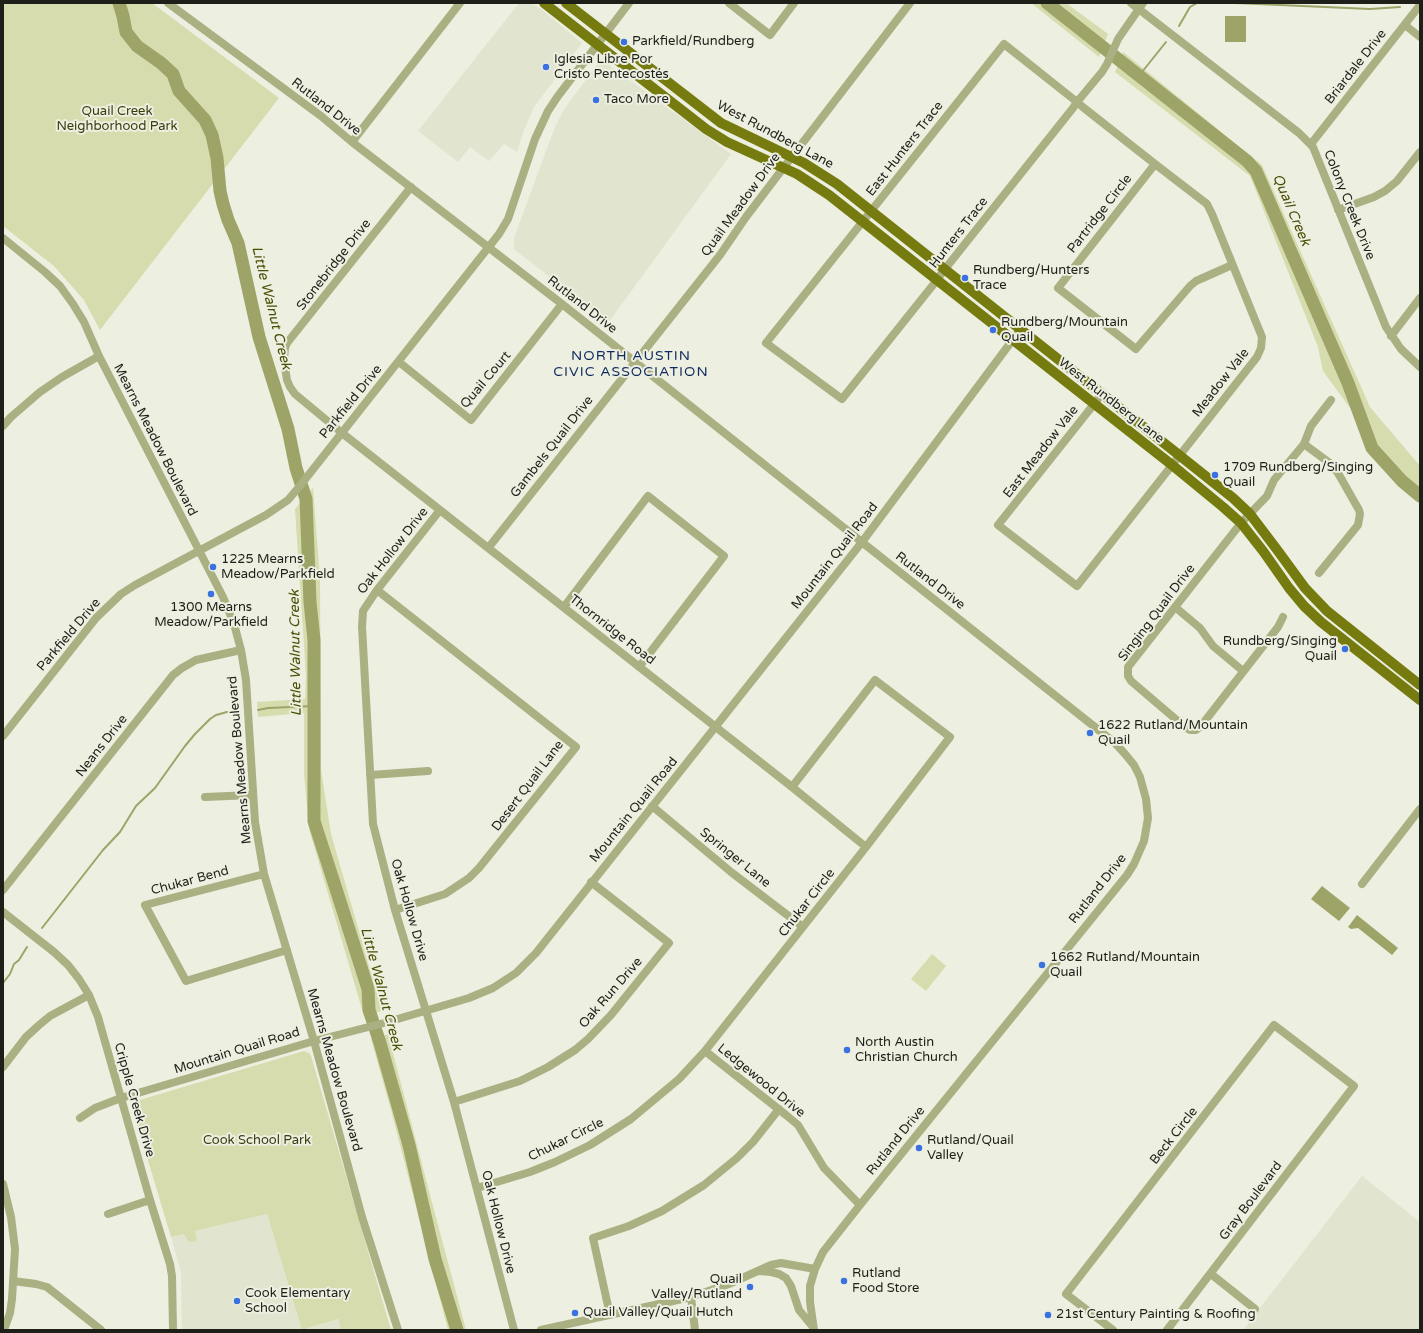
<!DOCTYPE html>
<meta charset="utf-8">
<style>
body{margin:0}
#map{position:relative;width:1423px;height:1333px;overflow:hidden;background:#edefe0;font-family:"Varela Round",sans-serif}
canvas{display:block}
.frame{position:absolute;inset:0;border:4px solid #1f1f1a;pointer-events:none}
</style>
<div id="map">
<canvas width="1423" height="1333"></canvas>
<div class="frame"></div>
</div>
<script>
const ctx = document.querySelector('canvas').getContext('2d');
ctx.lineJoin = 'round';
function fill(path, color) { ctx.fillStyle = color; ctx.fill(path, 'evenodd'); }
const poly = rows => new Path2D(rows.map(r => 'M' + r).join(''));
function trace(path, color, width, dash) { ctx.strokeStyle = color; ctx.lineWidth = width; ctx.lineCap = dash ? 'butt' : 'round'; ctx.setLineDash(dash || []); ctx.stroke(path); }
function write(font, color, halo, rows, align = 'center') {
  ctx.font = font + ' "Varela Round",sans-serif'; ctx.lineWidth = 4; ctx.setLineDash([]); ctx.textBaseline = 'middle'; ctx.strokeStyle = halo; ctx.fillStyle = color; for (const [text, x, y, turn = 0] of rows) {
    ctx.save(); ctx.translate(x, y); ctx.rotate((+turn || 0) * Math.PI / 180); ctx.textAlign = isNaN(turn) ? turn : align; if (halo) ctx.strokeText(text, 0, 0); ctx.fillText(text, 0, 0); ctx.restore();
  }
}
const built = poly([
 [519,3,531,3,541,9,582,43,534,107,524,130,517,152,504,144,489,161,470,147,458,162,418,131],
 [601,59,731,154,608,323,514,249,514,238,555,127,563,111],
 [1362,1176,1420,1222,1420,1330,1243,1330],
 [267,1214,302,1330,182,1330,181,1272,171,1237],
 [338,1319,341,1330,303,1330]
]);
const green = poly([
 [3,3,152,3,279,98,100,330,84,300,54,266,3,226],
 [1031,3,1066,3,1108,34,1099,57],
 [1123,52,1262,165,1370,407,1420,466,1420,503,1374,457,1353,412,1323,371,1318,347,1250,176,1115,72],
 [313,488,320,579,321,770,331,834,382,1011,364,1016,309,829,304,774,304,713,258,717,257,702,305,699,306,676,295,509],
 [932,954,946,966,926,991,911,979],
 [388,1034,429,1191,466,1330,448,1330,392,1114,371,1039],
 [304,1051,309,1053,311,1056,391,1330,341,1330,338,1319,302,1330,267,1214,195,1231,197,1241,189,1242,184,1234,171,1237,132,1107,133,1102]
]);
const water = poly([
 [1225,16,1246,16,1246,42,1225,42],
 [1322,886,1350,908,1339,921,1311,899],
 [1357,915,1398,948,1392,955,1358,928,1351,929,1348,927]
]);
const stream = poly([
 [1235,3,1370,9,1400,7],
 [1179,26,1190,7,1197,3,1218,3],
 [1137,74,1142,72,1166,42],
 [258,710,268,708,314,706],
 [42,928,103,850,120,832,136,806,155,788,185,746,195,734,210,719,216,715,227,712,238,712],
 [3,983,10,974,14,964,19,960,27,947]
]);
const river = poly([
 [119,3,123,16,126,32,137,46,161,63,173,74,179,91,205,120,212,135,217,158,220,191,223,204,228,220,238,243,259,337,288,429,296,468,306,499,310,602,314,640,314,821,336,889,368,989,369,1010,380,1043,409,1145,435,1259,457,1330],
 [1047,3,1247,161,1256,171,1348,383,1372,448,1402,481,1420,496]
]);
const minor = poly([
 [168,3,321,116,352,142,562,304,1115,743,1125,754,1134,765,1140,777,1146,799,1148,818,1144,841,1134,864,1127,875,860,1205,823,1252,815,1269,810,1286,810,1302,814,1330],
 [729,3,770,35,794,3],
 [1131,3,1299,133,1313,147,1386,327,1401,349,1420,367],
 [1405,25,1420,37],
 [352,142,460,3],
 [1311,144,1420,5],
 [1155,164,1058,288,1136,349,1190,286,1196,281,1232,265],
 [411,187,287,343,285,348,284,360,287,380,290,387,295,394,342,433,792,787,866,847],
 [1338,210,1374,197,1385,191,1397,181,1420,152],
 [3,238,45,272,60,286,73,304,84,322,99,356,223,597,234,624,241,650,246,680,255,822,264,874,314,1041,362,1217,398,1330],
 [1391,336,1420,298],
 [399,362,471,420,562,304],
 [1102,394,998,525,1077,586,1257,357,1261,348,1262,337,1212,214,1207,204,1155,164,1084,108,1077,102,1072,98,1004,44,766,343,842,399,933,285,945,269,1073,108,1077,102,1102,72,1107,64,1118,39,1143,3],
 [3,426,11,417,40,392,62,377,99,356],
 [1304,444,1331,464,1338,473,1359,510,1360,514,1358,525,1319,573],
 [440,510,377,590,363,611,362,627,373,824,395,910,454,1102,514,1330],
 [489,547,720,255,746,217,784,167,910,3],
 [377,590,576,747,479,868,469,878,445,894,395,910],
 [564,607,648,496,724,556,639,667],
 [1175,607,1200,628,1213,646,1243,671],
 [1283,617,1278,627,1201,726,1196,730,1190,730,1186,728,1131,681,1128,676,1128,667,1241,523,1267,496,1274,480,1304,444,1311,426,1331,400],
 [3,736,96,618,121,594,135,585,266,515,288,500,299,487,499,234,508,219,535,139,548,111,558,96,629,3],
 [370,775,428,771],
 [205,797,252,795],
 [652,806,731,872,803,927],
 [264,874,145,905,186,981,287,950],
 [1362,884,1420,809],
 [3,890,173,675,182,668,196,660,241,650],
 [3,912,54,952,68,965,79,979,89,995,98,1017,150,1200,170,1264,172,1276,173,1330],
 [705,1051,786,1115,798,1125,824,1168,860,1205],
 [3,1067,26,1037,38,1026,50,1016,89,995],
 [454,1102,520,1081,548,1067,575,1050,588,1039,611,1015,669,943,591,882],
 [80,1118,95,1108,121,1098,314,1041,384,1023,469,998,493,988,516,973,536,953,862,542,1020,330],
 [3,1184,11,1217,15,1249,12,1299,10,1313,4,1330],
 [477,1188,530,1172,555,1162,590,1145,631,1119,679,1079,705,1051,866,847,950,737,875,680,792,787],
 [108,1214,150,1200],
 [759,1271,771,1272,779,1274,786,1278,791,1286,799,1310,813,1327],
 [1211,1274,1255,1309],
 [13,1281,36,1284,47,1287,101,1330],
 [691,1297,695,1330],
 [610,1315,593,1238,629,1226,662,1211,704,1185,737,1158,753,1142,779,1109],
 [541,1330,691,1297,729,1284,771,1265,781,1263,815,1269],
 [1113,1330,1066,1294,1274,1025,1354,1086,1167,1330]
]);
const major = poly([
 [544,3,706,129,727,142,797,174,829,195,1172,465,1223,507,1241,523,1263,551,1289,588,1304,606,1321,622,1420,700],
 [566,3,721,123,804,163,837,184,1179,455,1233,498,1250,514,1278,551,1305,588,1327,611,1420,685]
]);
const markers = [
 [624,42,4,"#3a71e0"],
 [546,67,4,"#3a71e0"],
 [596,100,4,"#3a71e0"],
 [965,278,4,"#3a71e0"],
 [993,330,4,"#3a71e0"],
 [1215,475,4,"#3a71e0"],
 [213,567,4,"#3a71e0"],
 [211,594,4,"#3a71e0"],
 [1345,649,4,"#3a71e0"],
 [1090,733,4,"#3a71e0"],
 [1042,965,4,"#3a71e0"],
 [847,1050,4,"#3a71e0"],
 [919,1148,4,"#3a71e0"],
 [844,1281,4,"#3a71e0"],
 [750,1287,4,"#3a71e0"],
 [237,1301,4,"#3a71e0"],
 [575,1313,4,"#3a71e0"],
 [1048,1315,4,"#3a71e0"]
];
const poiNames = [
 ["Parkfield/Rundberg",632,42],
 ["Iglesia Libre Por",554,60],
 ["Cristo Pentecostés",554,75],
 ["Taco More",604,100],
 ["Rundberg/Hunters",973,271],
 ["Trace",973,286],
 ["Rundberg/Mountain",1001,323],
 ["Quail",1001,338],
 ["1709 Rundberg/Singing",1223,468],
 ["Quail",1223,483],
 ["1225 Mearns",221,560],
 ["Meadow/Parkfield",221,575],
 ["1300 Mearns",211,608,"center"],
 ["Meadow/Parkfield",211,623,"center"],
 ["Rundberg/Singing",1337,642,"right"],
 ["Quail",1337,657,"right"],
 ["1622 Rutland/Mountain",1098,726],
 ["Quail",1098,741],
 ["1662 Rutland/Mountain",1050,958],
 ["Quail",1050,973],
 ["North Austin",855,1043],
 ["Christian Church",855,1058],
 ["Rutland/Quail",927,1141],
 ["Valley",927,1156],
 ["Rutland",852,1274],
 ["Food Store",852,1289],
 ["Quail",742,1280,"right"],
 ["Valley/Rutland",742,1295,"right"],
 ["Cook Elementary",245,1294],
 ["School",245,1309],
 ["Quail Valley/Quail Hutch",583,1313],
 ["21st Century Painting & Roofing",1056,1315]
];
const streetNames = [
 ["Briardale Drive",1356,67,-52],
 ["Rutland Drive",326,107,38],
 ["West Rundberg Lane",775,135,28],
 ["East Hunters Trace",905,149,-52],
 ["Quail Meadow Drive",741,205,-54],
 ["Colony Creek Drive",1349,205,68],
 ["Partridge Circle",1100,214,-52],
 ["Hunters Trace",959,233,-52],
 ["Stonebridge Drive",334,265,-52],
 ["Rutland Drive",582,305,38],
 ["Quail Court",486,380,-50],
 ["Meadow Vale",1221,383,-52],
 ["West Rundberg Lane",1111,401,38],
 ["Parkfield Drive",351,402,-51],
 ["Mearns Meadow Boulevard",155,440,63],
 ["Gambels Quail Drive",552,447,-52],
 ["East Meadow Vale",1041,452,-52],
 ["Oak Hollow Drive",393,551,-52],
 ["Mountain Quail Road",835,556,-52],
 ["Rutland Drive",930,581,38],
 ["Singing Quail Drive",1157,613,-53],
 ["Thornridge Road",612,630,38],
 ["Parkfield Drive",69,635,-50],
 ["Neans Drive",102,746,-52],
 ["Mearns Meadow Boulevard",240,760,-95],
 ["Desert Quail Lane",528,786,-53],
 ["Mountain Quail Road",634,810,-51],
 ["Springer Lane",735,858,39],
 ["Chukar Bend",190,881,-15],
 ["Rutland Drive",1098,889,-52],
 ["Chukar Circle",807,903,-52],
 ["Oak Hollow Drive",409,910,74],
 ["Oak Run Drive",611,993,-49],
 ["Mountain Quail Road",237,1051,-17],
 ["Mearns Meadow Boulevard",334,1070,74],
 ["Ledgewood Drive",761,1081,39],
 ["Cripple Creek Drive",134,1100,74],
 ["Beck Circle",1174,1136,-52],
 ["Chukar Circle",566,1140,-26],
 ["Rutland Drive",896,1141,-51],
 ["Gray Boulevard",1251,1201,-53],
 ["Oak Hollow Drive",498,1222,76]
];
const parkNames = [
 ["Quail Creek",117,112],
 ["Neighborhood Park",117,127],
 ["Cook School Park",257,1141]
];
const waterNames = [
 ["Quail Creek",1291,210,67],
 ["Little Walnut Creek",271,308,76],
 ["Little Walnut Creek",296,653,-91],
 ["Little Walnut Creek",381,989,75]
];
const neighbourhoodNames = [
 ["NORTH AUSTIN",631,356],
 ["CIVIC ASSOCIATION",631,372]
];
fill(built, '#e1e4ce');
fill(green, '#d7dcae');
fill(water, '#9ea368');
trace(stream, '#9ea368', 2);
trace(river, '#9ea368', 13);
trace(minor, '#abb082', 8);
trace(major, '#767b10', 10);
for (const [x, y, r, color] of markers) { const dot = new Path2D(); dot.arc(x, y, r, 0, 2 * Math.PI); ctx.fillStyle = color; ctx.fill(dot); trace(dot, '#edefe0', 1.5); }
write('13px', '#1f1f1a', '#edefe0', poiNames, 'left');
write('13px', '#1f1f1a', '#edefe0', streetNames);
write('13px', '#3a3d0e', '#edefe0', parkNames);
write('italic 14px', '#4b4f05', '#edefe0', waterNames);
ctx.letterSpacing = '1px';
write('14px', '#102a5f', '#edefe0', neighbourhoodNames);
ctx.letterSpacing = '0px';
</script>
